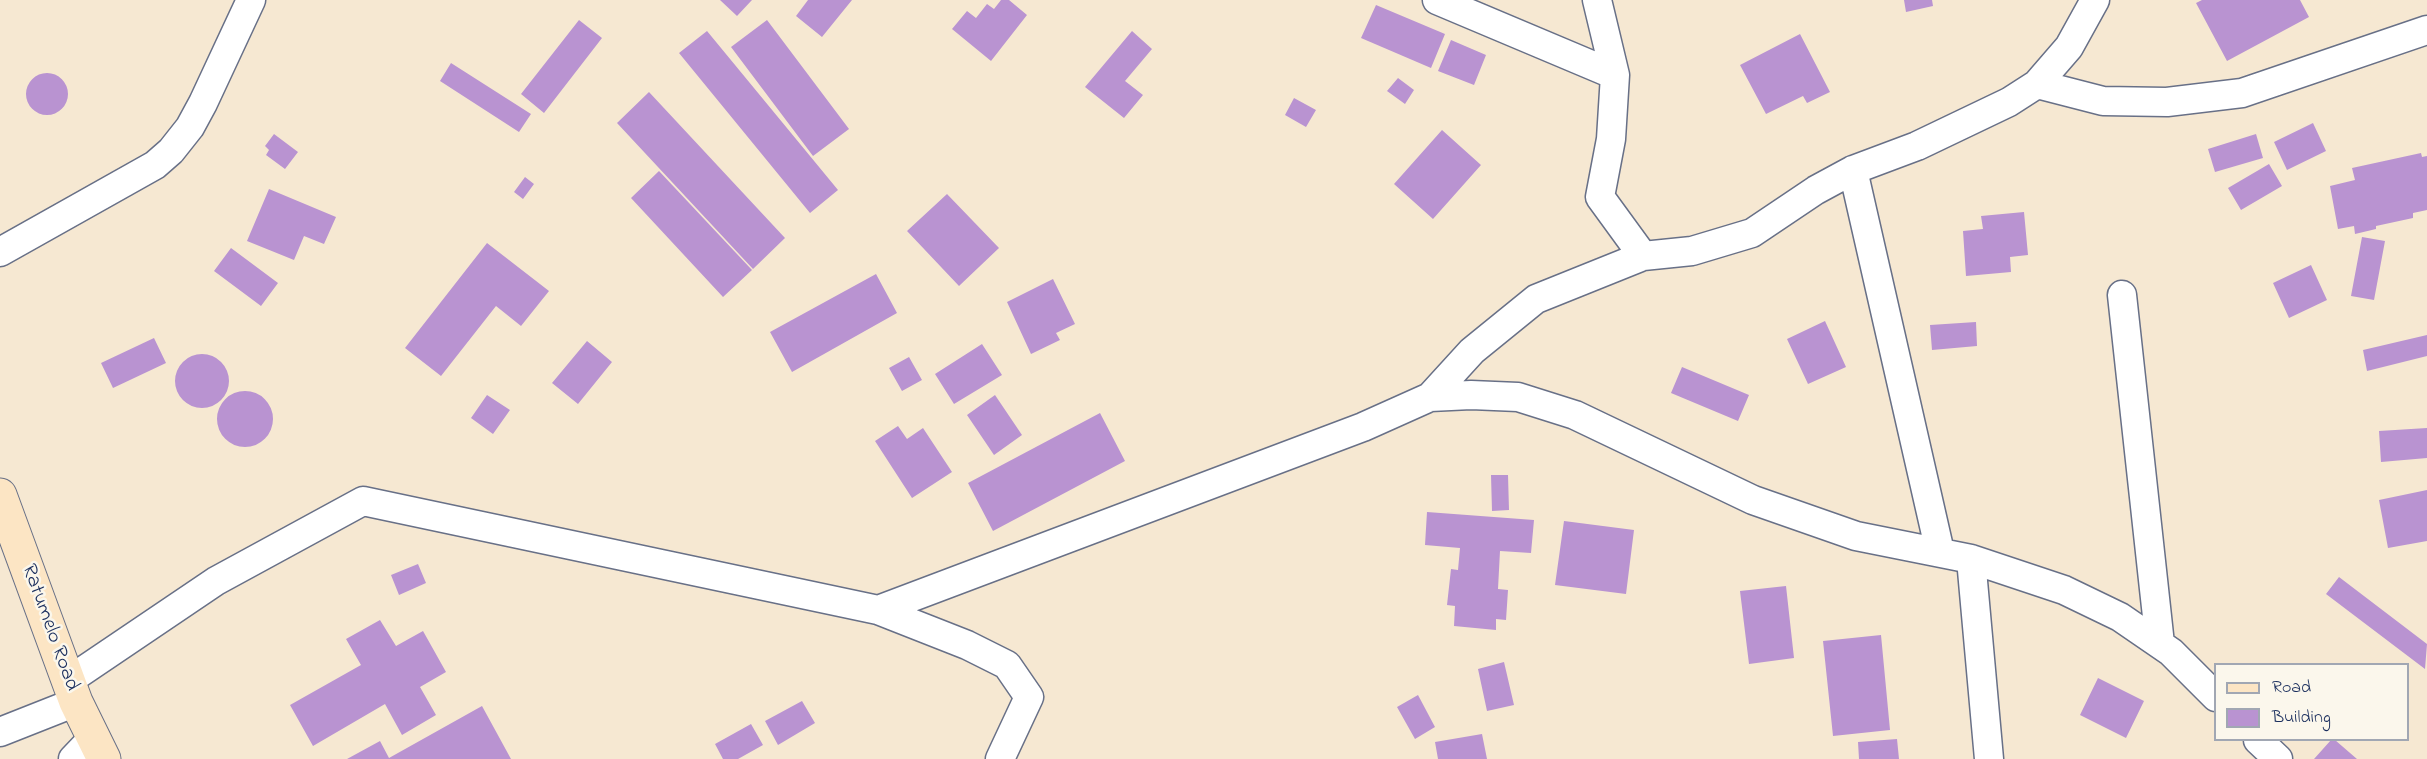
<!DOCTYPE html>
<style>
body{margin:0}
#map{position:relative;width:2427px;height:759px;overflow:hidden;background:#f6e8d2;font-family:"Indie Flower",sans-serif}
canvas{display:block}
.legend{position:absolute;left:2214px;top:663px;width:195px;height:78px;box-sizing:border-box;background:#fbf7ec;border:2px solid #a1a7b3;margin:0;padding:8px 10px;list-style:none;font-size:18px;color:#1b2f5e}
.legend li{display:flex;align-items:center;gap:12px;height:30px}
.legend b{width:30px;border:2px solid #a1a7b3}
</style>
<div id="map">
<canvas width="2427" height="759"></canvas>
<ul class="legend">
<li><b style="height:8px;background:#fce5c4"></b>Road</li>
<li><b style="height:16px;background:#b993d1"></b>Building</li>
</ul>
</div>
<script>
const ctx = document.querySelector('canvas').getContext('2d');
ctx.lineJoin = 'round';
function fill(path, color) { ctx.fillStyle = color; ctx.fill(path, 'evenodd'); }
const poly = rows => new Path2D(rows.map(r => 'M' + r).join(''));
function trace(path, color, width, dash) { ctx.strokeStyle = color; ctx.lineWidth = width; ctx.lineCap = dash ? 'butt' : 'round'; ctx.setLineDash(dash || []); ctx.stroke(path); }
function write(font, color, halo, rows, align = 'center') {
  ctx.font = font + ' "Indie Flower",sans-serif'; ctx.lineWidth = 5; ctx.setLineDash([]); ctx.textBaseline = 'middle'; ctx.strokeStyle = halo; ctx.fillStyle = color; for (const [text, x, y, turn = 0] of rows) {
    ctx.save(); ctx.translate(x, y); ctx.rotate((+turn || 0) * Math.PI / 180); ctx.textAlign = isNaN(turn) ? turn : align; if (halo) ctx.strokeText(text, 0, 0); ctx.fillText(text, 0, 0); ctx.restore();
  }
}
const building = poly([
 [720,0,752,0,737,16],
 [808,0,852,0,822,37,796,16],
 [1001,0,1009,0,1027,15,991,61,952,29,967,11,976,18,987,4,994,9],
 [1904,0,1932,0,1933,6,1906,12],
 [2202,0,2300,0,2309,17,2227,61,2196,3],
 [1376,5,1445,34,1431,68,1361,38],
 [579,20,602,38,544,113,521,94],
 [767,20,849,129,813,156,731,47],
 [707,31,838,190,810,213,679,53],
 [1132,31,1152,49,1125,81,1143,95,1124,118,1085,87],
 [1800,34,1830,92,1807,103,1803,96,1766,114,1740,65],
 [1451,40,1486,55,1474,85,1438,71],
 [451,63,531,114,519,132,440,81],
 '26 94a21 21 0 1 1 42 0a21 21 0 1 1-42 0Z',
 [1398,78,1414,90,1405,104,1387,91],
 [649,92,785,238,753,269,617,123],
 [1294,98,1316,110,1306,127,1285,115],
 [2313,123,2326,151,2287,170,2274,142],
 [1442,130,1481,165,1433,219,1394,184],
 [274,134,298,152,285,169,266,155,269,150,265,146],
 [2256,134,2263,158,2215,172,2208,149],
 [2421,153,2422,157,2427,156,2427,210,2413,213,2413,218,2376,226,2376,229,2355,234,2354,226,2338,229,2330,186,2355,180,2352,168],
 [2269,164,2282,186,2241,210,2228,188],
 [659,171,752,270,723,297,631,198],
 [525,177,534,184,523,199,514,192],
 [269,189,336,217,324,244,304,236,294,260,247,241],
 [947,194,999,248,959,286,907,231],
 [2024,212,2028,255,2010,257,2011,272,1966,276,1963,231,1983,229,1981,216],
 [2362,237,2385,241,2374,300,2351,296],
 [487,243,549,291,521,326,496,306,441,376,405,348],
 [231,248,278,283,261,306,214,271],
 [2311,265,2327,300,2289,318,2273,283],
 [876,274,897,313,792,372,770,332],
 [1053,279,1075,324,1056,333,1060,340,1031,354,1007,302],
 [1825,321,1846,367,1808,384,1787,339],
 [1976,322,1977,346,1932,350,1930,325],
 [2427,335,2427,356,2367,371,2363,350],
 [154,338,166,363,113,388,101,363],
 [587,341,612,362,578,404,552,383],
 [982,344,1002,375,954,404,935,374],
 '175 381a27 27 0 1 1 54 0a27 27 0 1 1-54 0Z',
 [909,357,922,380,902,391,889,368],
 [1682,367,1749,395,1738,421,1671,393],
 '217 419a28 28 0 1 1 56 0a28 28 0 1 1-56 0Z',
 [487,395,510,410,493,434,471,418],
 [995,395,1022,435,994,455,967,415],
 [1100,413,1125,461,993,531,968,483],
 [898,426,907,439,923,428,952,472,912,498,875,441],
 [2427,428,2427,458,2381,462,2379,431],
 [1491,475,1508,475,1509,510,1492,511],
 [2427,490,2427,541,2388,548,2379,500],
 [1427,512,1534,520,1531,553,1500,551,1498,589,1508,590,1506,620,1496,619,1496,630,1454,626,1455,606,1447,605,1451,569,1458,570,1460,548,1425,545],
 [1564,521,1634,530,1626,594,1555,585],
 [418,564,426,583,399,595,391,575],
 [2339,577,2427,644,2425,669,2326,594],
 [1786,586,1794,658,1749,664,1740,591],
 [380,620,396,646,423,631,446,672,420,687,436,715,402,735,385,704,313,746,290,705,361,665,346,639],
 [1881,635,1890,730,1833,736,1823,641],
 [1504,662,1514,705,1487,711,1478,669],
 [2098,678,2144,701,2126,738,2080,715],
 [1418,695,1435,727,1415,739,1397,707],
 [802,701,815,723,778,745,765,721],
 [482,706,511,759,347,759,380,741,389,758],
 [751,724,763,745,738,759,723,759,715,744],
 [1482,734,1487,759,1438,759,1435,742],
 [1897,739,1899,759,1859,759,1858,742],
 [2331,740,2335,740,2357,759,2314,759]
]);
const street = poly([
 [1437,0,1615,75],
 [1597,0,1615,75,1611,139,1600,197,1643,256],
 [2037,84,2103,101,2167,102,2242,93,2427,30],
 [1853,170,1940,552],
 [0,252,155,165,171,151,190,127,203,103,251,0],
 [2122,295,2160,644],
 [1430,397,1472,351,1536,299,1643,256,1692,251,1752,233,1816,190,1853,170,1917,146,2009,102,2037,84,2069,47,2095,0],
 [1971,559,1989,759],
 [878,610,967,645,1007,665,1029,697,1000,759],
 [68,681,216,581,363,501,878,610,1363,427,1430,397,1471,395,1518,397,1575,415,1753,500,1856,536,1971,559,2064,590,2120,617,2171,652,2216,697],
 [0,732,76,702],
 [2258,740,2278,759],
 [73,759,94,737]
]);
const secondary = poly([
 [0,495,76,702,104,759]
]);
const streetNames = [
 ["Ratumelo Road",49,628,70]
];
fill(building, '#b993d1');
trace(street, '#687087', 31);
trace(secondary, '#687087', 35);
trace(street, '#fff', 28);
trace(secondary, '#fce5c4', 33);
write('21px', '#1b2f5e', '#fbf7ec', streetNames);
</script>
